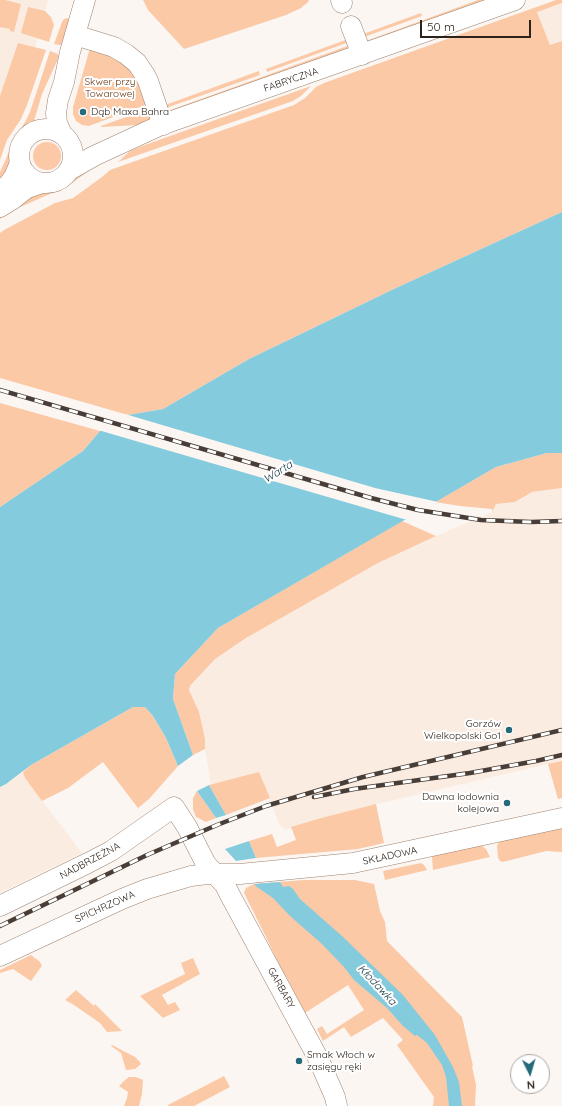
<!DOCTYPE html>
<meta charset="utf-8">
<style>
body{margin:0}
#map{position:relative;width:562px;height:1106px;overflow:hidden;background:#fcf6f2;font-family:Quicksand,sans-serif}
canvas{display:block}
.north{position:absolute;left:510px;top:1054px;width:40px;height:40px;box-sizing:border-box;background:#fff;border:1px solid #aba7a3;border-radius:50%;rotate:175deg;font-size:11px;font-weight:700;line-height:16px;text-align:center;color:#2d221a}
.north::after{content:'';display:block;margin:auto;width:14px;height:18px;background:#256a7a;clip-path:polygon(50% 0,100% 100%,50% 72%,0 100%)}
.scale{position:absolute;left:420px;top:20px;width:111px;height:18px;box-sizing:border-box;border:2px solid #2d221a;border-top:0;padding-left:5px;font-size:12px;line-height:14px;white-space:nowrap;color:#2d221a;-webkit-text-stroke:3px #fff;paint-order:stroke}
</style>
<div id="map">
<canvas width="562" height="1106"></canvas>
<div class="north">N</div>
<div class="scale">50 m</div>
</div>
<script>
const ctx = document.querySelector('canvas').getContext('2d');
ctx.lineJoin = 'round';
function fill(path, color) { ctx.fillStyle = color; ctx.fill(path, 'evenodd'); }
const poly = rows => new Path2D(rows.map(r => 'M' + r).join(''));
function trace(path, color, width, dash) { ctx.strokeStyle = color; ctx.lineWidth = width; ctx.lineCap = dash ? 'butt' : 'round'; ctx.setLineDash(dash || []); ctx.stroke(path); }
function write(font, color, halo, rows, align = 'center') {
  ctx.font = font + ' Quicksand,sans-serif'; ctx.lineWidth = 4; ctx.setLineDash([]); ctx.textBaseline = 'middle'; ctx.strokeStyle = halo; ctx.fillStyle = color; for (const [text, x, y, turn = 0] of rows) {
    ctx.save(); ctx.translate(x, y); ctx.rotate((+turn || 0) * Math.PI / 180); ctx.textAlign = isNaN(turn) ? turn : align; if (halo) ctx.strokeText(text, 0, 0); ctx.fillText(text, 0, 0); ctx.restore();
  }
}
const built = poly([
 [0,0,48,0,35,47,0,145],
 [562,3,562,41,550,45,537,11],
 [562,488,562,798,558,799,548,764,356,809,321,818,285,830,279,824,262,780,212,791,205,749,205,739,189,691,190,687,215,659,246,638,378,563,436,536,492,512,496,504,515,502,532,492],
 [23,772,25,778,82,853,0,893,0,787,6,784]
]);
const green = poly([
 [0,0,5,0,21,4,14,32,10,31,10,29,0,27],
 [143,0,309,0,308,2,301,8,286,15,184,49,148,10],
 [478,0,489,0,369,43,366,41],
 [556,0,562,0,562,3,537,12,550,45,562,41,562,212,396,288,249,359,163,409,128,415,0,378,0,233,4,230,55,203,73,198,102,177,110,170,294,105,305,98,316,87,324,83],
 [28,7,45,11,51,17,54,25,49,42,21,33],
 [421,13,422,16,364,37,363,34],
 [67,18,71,20,63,43,60,45,54,44,62,22,64,19],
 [351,38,352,41,267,72,266,69],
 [18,43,46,50,27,105,21,119,7,140,0,160,0,96],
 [353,44,354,46,171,114,165,112],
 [90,48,109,53,134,72,148,104,89,126,82,125,76,121,73,114,73,107],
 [50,51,58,54,59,57,58,59,42,94,34,121,20,134,15,143,12,156,12,164,0,185,0,172,5,161,13,142,25,122,30,112],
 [259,71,260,75,166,108,165,105],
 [311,86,301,96,293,101,118,162,130,151,142,146],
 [154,107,157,117,138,125,101,127,101,126],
 '33 156a14 14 0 1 1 28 0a14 14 0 1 1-28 0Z',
 [92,164,90,170,68,186,18,208,0,219,0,213,40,190,49,190,61,187,68,182,75,175],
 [0,403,100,431,83,451,0,507],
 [547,453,562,453,562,488,532,492,515,502,496,504,492,512,492,509,460,506,435,502,496,467],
 [402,521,436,536,378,563,246,638,215,659,190,686,189,690,199,712,205,739,205,749,193,755,173,699,175,674,218,628],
 [133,707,145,707,153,716,166,738,178,766,149,799,138,808,103,762,68,788,42,801,25,778,23,772,31,765],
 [562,761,562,798,558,799,548,764],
 [259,772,270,798,226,815,209,785],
 [197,791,216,818,206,822,196,817,193,809,193,798],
 [376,804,384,843,358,849,256,858,249,841,272,834,277,847,296,840,291,827,321,818],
 [562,826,562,852,546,851,503,862,500,861,498,858,497,846,500,840],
 [479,844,486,849,490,857,433,870,432,858,433,855],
 [421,863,424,865,427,870,385,880,383,871],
 [304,880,355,880,374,884,380,911,385,922,387,941,462,1017,473,1066,472,1066,476,1085,475,1106,433,1106,434,1097,397,1045,403,1040,383,1018,351,1037,344,1027,323,1041,317,1029,322,1026,327,1034,364,1010,348,985,305,1013,287,978,284,975,265,935,244,893,246,888,254,884],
 [31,955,40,962,42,966,41,967,31,981,13,969,0,973,0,970],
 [193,958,200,974,162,995,168,1005,175,1002,180,1010,163,1018,140,996,185,974,181,963],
 [76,990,94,1006,95,1004,122,1031,107,1032,100,1023,74,1005,65,1000],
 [112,1045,135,1057,140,1062,141,1064,135,1069,126,1070,121,1053,111,1046],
 [224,1076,230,1087,194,1106,168,1106,168,1105],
 [129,1077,136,1077,143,1080,142,1094,139,1106,124,1106,127,1098,128,1092,119,1086,124,1081]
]);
const water = poly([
 [562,212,562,453,547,453,496,467,218,628,175,674,173,699,193,755,178,766,166,738,153,716,145,707,133,707,31,765,6,784,0,787,0,507,83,451,100,431,128,415,163,409,249,359,396,288],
 [209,785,226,815,216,818,197,791],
 [249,841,256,858,236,861,225,849],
 [280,882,283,887,289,886,293,889,300,899,342,936,403,995,435,1035,453,1067,459,1082,462,1106,449,1106,446,1077,442,1065,427,1043,417,1035,415,1036,403,1026,387,1008,354,980,344,967,322,944,290,916,273,898,257,887,254,884]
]);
const pier = poly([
 [125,414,375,488,438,502,408,520,400,518,98,430]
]);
const minor = poly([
 [341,0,342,3],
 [351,26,362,55],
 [75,35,114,47,126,54,137,63,145,75,148,81,163,125],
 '19 156a27 27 0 1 1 54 0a27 27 0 1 1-54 0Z',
 [61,132,57,123,56,113,58,100,64,82,70,52,85,0],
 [71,169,94,156,161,125,515,0],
 [0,191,8,185,14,177,20,163],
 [0,207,13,199,27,188,42,183],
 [0,906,88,863,111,851,174,807,187,827,206,864,225,885,230,895,318,1058,335,1097,337,1106],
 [0,956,122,899,147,889,191,876,208,874,240,874,353,863,562,818]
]);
const rail = poly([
 [0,390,371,498,418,510,481,520,531,522,562,521],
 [314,797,354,789,470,773,536,761,562,755],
 [0,926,147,855,217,825,266,806,363,777,562,730]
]);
const markers = [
 [83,112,4,"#256a7a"],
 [509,730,4,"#256a7a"],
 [507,803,4,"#256a7a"],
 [299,1061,4,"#256a7a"]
];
const streetNames = [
 ["FABRYCZNA",291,80,-19],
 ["SKŁADOWA",390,856,-12],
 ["NADBRZEŻNA",90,861,-28],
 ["SPICHRZOWA",105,907,-24],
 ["GARBARY",281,988,61]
];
const parkNames = [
 ["Skwer przy",110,82],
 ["Towarowej",110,94]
];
const poiNames = [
 ["Dąb Maxa Bahra",91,112],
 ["Gorzów",501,724,"right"],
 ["Wielkopolski Go1",501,736,"right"],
 ["Dawna lodownia",499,797,"right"],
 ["kolejowa",499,809,"right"],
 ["Smak Włoch w",307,1055],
 ["zasięgu ręki",307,1067]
];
const waterNames = [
 ["Warta",278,472,-32],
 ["Kłodawka",377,985,47]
];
fill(built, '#fbece2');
fill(green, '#fbc9a6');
fill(water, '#85cbde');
fill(pier, '#fcf6f2');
trace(minor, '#9d826f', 21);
trace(minor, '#fff', 20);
trace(rail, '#483e37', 4.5);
trace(rail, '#fff', 3, [9]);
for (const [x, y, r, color] of markers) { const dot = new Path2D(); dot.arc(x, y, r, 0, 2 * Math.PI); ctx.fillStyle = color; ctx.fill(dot); trace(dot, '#fff', 1.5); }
write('10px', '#2d221a', '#fff', streetNames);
write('10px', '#673811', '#fff', parkNames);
write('10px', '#2d221a', '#fff', poiNames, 'left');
write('italic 11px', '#11343c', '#fff', waterNames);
</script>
